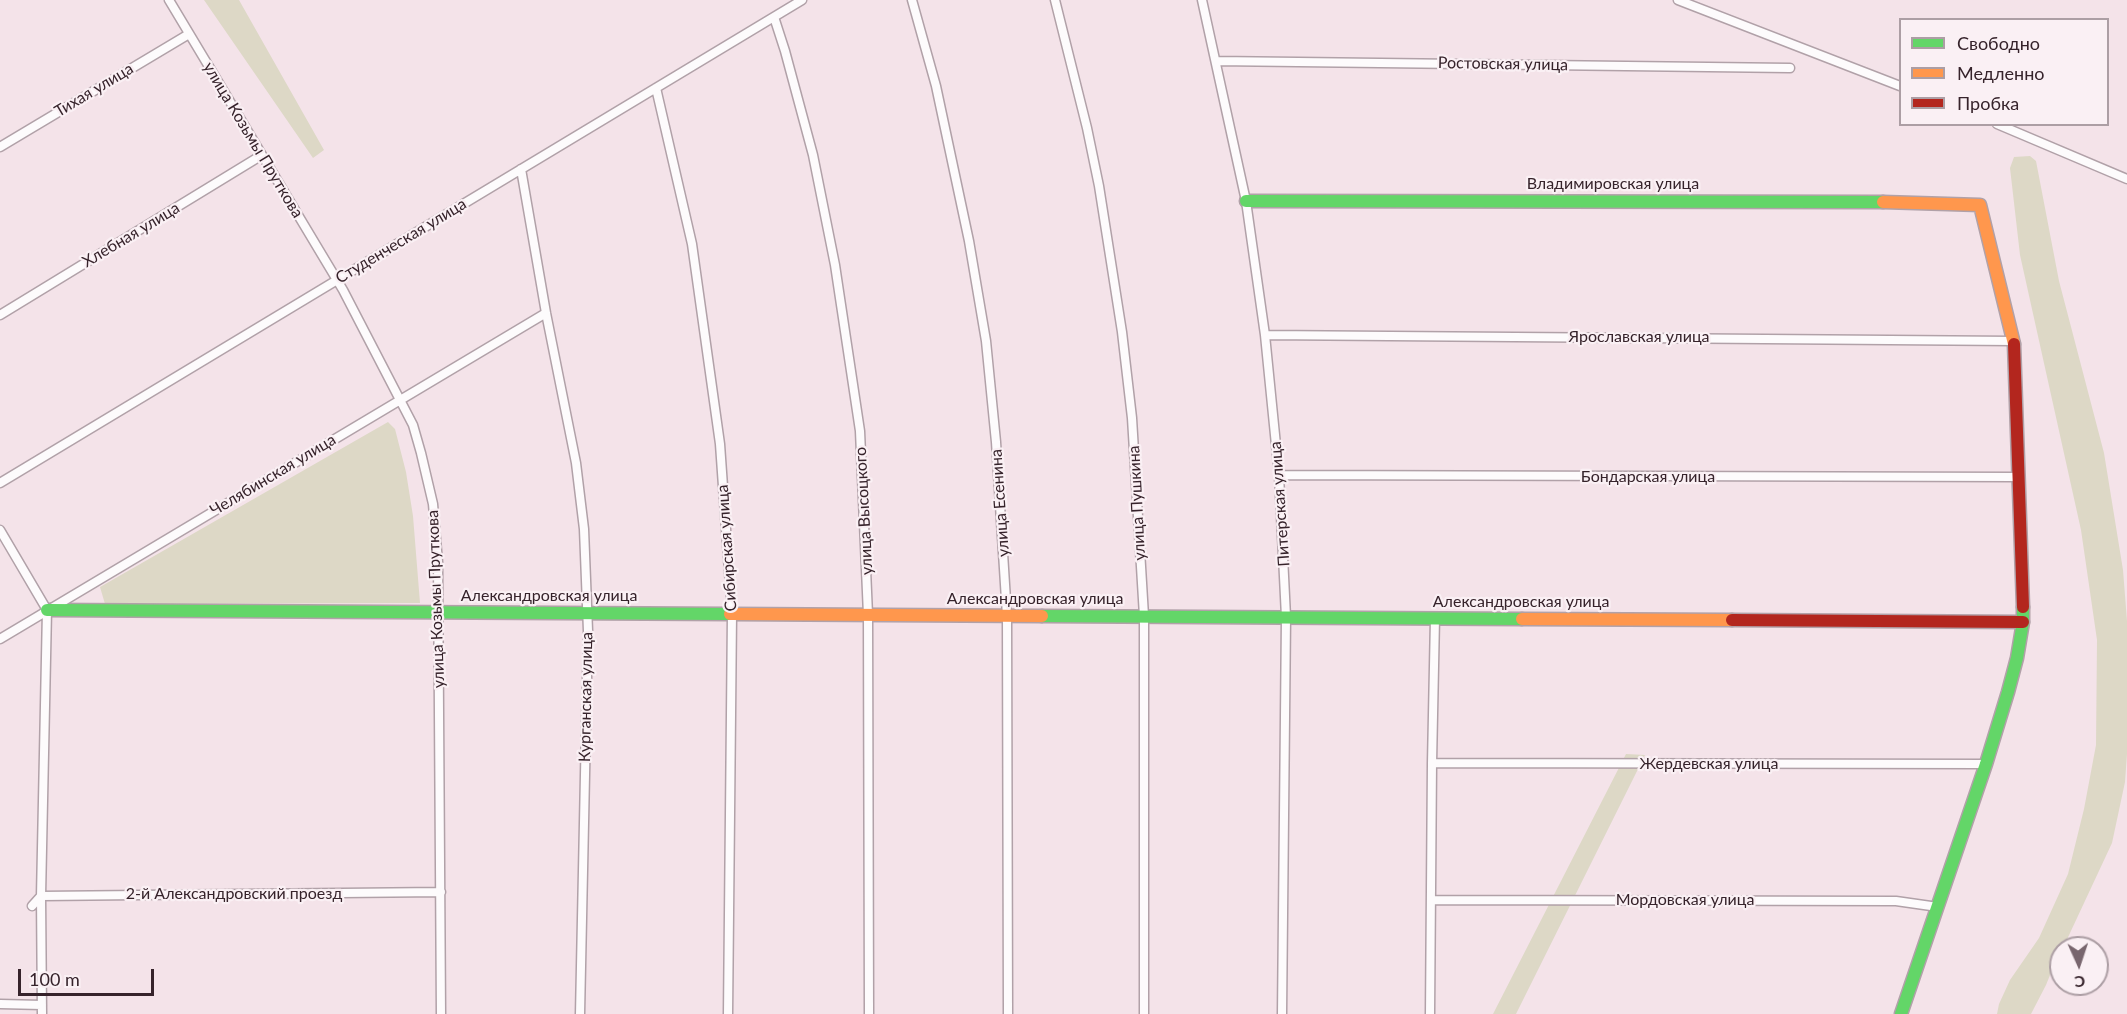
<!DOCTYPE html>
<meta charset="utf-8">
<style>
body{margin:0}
#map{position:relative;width:2127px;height:1014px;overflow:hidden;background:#f4e3e9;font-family:Lato,sans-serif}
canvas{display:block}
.legend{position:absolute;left:1899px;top:18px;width:210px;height:108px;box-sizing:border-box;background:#faf0f4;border:2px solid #ac9ea4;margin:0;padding:8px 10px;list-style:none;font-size:18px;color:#36232b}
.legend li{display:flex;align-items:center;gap:12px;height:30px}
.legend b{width:30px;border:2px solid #ac9ea4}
.north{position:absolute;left:2049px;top:936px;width:60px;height:60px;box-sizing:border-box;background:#faf0f4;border:2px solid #ac9ea4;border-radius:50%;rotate:177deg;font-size:16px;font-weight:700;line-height:24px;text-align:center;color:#36232b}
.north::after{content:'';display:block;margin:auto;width:21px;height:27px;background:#78666e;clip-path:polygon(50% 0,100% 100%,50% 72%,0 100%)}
.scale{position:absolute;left:18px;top:969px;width:136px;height:27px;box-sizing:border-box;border:3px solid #36232b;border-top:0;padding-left:8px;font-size:18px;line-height:21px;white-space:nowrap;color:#36232b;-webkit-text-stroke:4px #faf0f4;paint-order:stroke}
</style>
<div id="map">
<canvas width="2127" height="1014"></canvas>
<ul class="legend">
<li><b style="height:8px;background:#63d668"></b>Свободно</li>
<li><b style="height:8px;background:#ff974d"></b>Медленно</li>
<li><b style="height:8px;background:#b3261e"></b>Пробка</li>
</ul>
<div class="north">С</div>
<div class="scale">100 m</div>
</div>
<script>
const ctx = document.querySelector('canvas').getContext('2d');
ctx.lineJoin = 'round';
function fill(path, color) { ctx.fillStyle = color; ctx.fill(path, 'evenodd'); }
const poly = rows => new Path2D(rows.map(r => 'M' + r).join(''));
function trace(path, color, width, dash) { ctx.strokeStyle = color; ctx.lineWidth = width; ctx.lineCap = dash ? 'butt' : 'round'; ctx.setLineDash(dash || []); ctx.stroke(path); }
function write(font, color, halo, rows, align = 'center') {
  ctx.font = font + ' Lato,sans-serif'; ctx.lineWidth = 4.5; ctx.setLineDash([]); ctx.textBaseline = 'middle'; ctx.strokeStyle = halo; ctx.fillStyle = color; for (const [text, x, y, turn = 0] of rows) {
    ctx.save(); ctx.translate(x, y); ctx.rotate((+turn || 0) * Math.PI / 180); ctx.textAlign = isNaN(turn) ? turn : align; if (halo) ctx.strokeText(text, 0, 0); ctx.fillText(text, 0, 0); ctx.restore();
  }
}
const green = poly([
 [204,0,239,0,324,150,313,158],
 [2030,156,2036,161,2059,281,2104,453,2123,570,2127,621,2127,754,2125,782,2112,843,2063,948,2061,948,2046,985,2031,1014,1997,1014,1999,1004,2010,980,2039,938,2068,874,2084,809,2096,745,2097,640,2081,530,2020,255,2010,168,2014,157],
 [388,422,395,429,406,472,413,516,420,603,105,604,100,587],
 [1626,754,1645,755,1516,1014,1493,1014]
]);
const street = poly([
 [169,0,343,290,413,425,421,453,433,504,438,562,441,1014],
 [912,0,936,86,969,241,986,341,996,442,1007,616,1008,1014],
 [1055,0,1087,128,1099,186,1122,332,1132,418,1144,616,1144,1014],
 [1202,0,1246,201,1265,335,1279,475,1286,617,1282,1014],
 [1678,0,1900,86],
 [774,17,785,51,813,155,835,265,860,431,868,615,869,1014],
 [1216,61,1790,68],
 [656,88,692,244,720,444,732,614,728,1014],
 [1997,124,2127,179],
 [0,147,189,34],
 [521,169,546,313,576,463,584,529,588,631,580,1014],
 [0,315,262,155],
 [1265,335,2014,341],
 [1279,475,2017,477],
 [0,483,802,0],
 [0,530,47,610,41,896,42,1014],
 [0,639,546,313],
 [1432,763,1986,764],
 [1431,900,1896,901,1938,907],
 [32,906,41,896,441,892],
 [0,1004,42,1005],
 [1430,1014,1432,763,1435,618]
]);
const fast = poly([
 [1246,201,1883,202],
 [47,610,730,614],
 [1042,616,1522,619],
 [1901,1014,1986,764,2008,692,2017,658,2023,622,2023,607]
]);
const slow = poly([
 [1883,202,1980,205,2014,344],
 [730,614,1042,616],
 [1522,619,1732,620]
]);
const jam = poly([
 [2014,344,2023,607],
 [1732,620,2023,622]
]);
const streetNames = [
 ["Ростовская улица",1503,64,1],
 ["Тихая улица",94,90,-31],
 ["улица Козьмы Пруткова",253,140,59],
 ["Владимировская улица",1613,184],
 ["Хлебная улица",131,235,-31],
 ["Студенческая улица",401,241,-31],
 ["Ярославская улица",1639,337],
 ["Челябинская улица",273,475,-31],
 ["Бондарская улица",1648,477],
 ["улица Есенина",1000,503,-94],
 ["улица Пушкина",1137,503,-93],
 ["Питерская улица",1280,504,-94],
 ["улица Высоцкого",864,511,-93],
 ["Сибирская улица",727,548,-94],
 ["Александровская улица",549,596],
 ["улица Козьмы Пруткова",436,599,-92],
 ["Александровская улица",1035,599],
 ["Александровская улица",1521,602],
 ["Курганская улица",586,697,-89],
 ["Жердевская улица",1709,764],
 ["2-й Александровский проезд",234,894],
 ["Мордовская улица",1685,900]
];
fill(green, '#ddd8c6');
trace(street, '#b1a1a8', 11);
trace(fast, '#b1a1a8', 15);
trace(slow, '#b1a1a8', 15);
trace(jam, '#b1a1a8', 15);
trace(street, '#fdfbfc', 8);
trace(fast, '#63d668', 12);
trace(slow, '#ff974d', 12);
trace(jam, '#b3261e', 12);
write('16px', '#36232b', '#faf0f4', streetNames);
</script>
